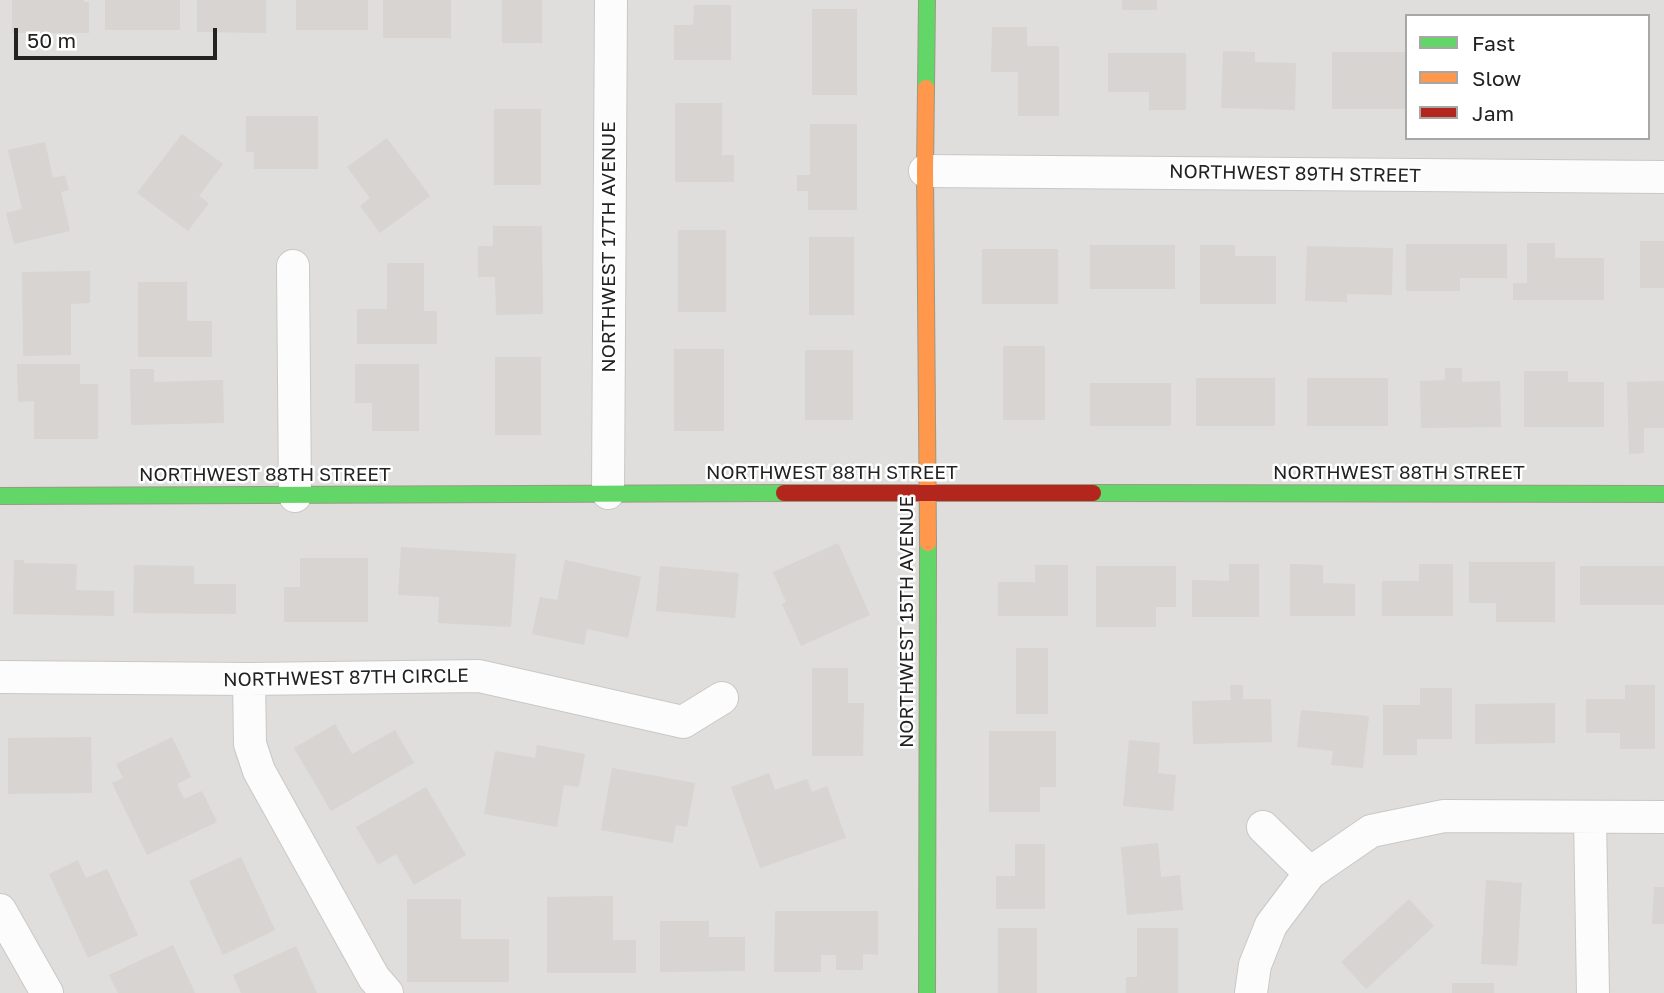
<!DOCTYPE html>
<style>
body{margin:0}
#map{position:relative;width:1664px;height:993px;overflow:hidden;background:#f0eeeb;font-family:"Golos Text",sans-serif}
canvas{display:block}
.legend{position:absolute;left:1405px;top:14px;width:245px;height:126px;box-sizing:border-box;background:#fff;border:2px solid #a7a7a7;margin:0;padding:9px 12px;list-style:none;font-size:21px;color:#222}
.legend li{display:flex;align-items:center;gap:14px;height:35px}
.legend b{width:35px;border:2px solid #a7a7a7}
.scale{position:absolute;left:14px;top:28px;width:203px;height:32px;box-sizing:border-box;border:4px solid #222;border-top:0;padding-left:9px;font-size:21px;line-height:24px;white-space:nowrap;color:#222;-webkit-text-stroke:5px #fff;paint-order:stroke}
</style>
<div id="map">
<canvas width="1664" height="993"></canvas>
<ul class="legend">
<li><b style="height:9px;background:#63d668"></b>Fast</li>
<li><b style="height:9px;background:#ff974d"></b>Slow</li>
<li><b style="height:9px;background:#b3261e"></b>Jam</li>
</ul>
<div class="scale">50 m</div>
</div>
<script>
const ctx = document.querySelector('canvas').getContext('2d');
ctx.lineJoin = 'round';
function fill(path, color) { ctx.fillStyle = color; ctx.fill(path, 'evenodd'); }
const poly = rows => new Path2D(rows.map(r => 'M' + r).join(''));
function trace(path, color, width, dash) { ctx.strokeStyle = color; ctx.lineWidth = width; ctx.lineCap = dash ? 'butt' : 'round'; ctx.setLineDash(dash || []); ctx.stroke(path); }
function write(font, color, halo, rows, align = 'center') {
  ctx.font = font + ' "Golos Text",sans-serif'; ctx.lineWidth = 5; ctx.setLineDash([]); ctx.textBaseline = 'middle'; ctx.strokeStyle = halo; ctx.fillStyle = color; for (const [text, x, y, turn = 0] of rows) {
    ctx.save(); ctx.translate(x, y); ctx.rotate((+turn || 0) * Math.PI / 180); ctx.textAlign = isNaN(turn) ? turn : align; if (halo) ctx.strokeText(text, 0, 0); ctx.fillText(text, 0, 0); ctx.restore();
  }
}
const residential = poly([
 [0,0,1664,0,1664,993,0,993],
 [1407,16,1648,16,1648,138,1407,138]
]);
const building = poly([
 [12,0,84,0,84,2,89,2,89,33,12,33],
 [105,0,180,0,180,30,105,30],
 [197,0,266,0,266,33,197,32],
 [296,0,368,0,368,30,296,30],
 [383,0,451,0,451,38,383,38],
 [502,0,542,0,542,43,502,43],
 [1122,0,1157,0,1157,10,1122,10],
 [694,5,731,5,731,60,674,60,674,25,693,25],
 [812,9,857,9,857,95,812,95],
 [992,27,1027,27,1027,46,1059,46,1059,116,1018,116,1018,72,991,72],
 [1223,51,1255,52,1255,62,1296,63,1295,110,1221,108],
 [1332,52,1407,52,1407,109,1332,109],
 [1108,53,1186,53,1186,110,1149,110,1149,92,1108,92],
 [675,103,722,103,722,155,734,155,734,182,675,182],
 [494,109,541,109,541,185,494,185],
 [246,116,318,116,318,169,254,169,254,152,246,152],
 [810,124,857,124,857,210,808,210,808,191,797,191,797,175,810,175],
 [182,134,223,164,199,196,209,203,188,231,137,193],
 [387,138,430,196,380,233,360,206,370,198,347,167],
 [45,142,53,178,65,175,69,190,61,192,70,231,14,244,6,213,22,209,8,150],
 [493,226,542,226,543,314,496,315,495,277,478,277,478,246,493,246],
 [678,230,726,230,726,312,678,312],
 [809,237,854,237,854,315,809,315],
 [1640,241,1664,241,1664,288,1640,288],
 [1527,243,1555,243,1555,258,1604,258,1604,300,1513,300,1513,283,1527,283],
 [1406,244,1507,244,1507,278,1460,278,1460,291,1406,291],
 [1090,245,1175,245,1175,289,1090,289],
 [1200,245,1235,245,1235,256,1276,256,1276,304,1200,304],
 [1307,246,1393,248,1392,295,1347,294,1347,302,1305,301],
 [982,249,1058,249,1058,304,982,304],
 [387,263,424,263,424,311,437,311,437,344,357,344,357,309,387,309],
 [90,271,90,303,71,304,71,355,23,356,22,272],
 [138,282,187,282,187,321,212,321,212,357,138,357],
 [1003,346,1045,346,1045,420,1003,420],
 [674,349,724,349,724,431,674,431],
 [805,350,853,350,853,420,805,420],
 [495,357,541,357,541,435,495,435],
 [17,364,80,364,80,384,98,384,98,439,34,439,34,401,18,402],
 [355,364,419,364,419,431,372,431,372,403,355,403],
 [1445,368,1462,368,1462,382,1500,381,1501,427,1421,428,1420,381,1445,380],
 [130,369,154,369,154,382,223,380,224,423,131,425],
 [1524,371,1568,371,1568,382,1604,382,1604,427,1524,427],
 [1196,378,1275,378,1275,426,1196,426],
 [1307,378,1388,378,1388,426,1307,426],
 [1664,381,1664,428,1644,428,1644,453,1629,454,1627,382],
 [1090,383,1171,383,1171,426,1090,426],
 [838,543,870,615,801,646,782,604,786,602,773,572],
 [401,547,516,554,511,627,438,623,439,597,398,595],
 [300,558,368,558,368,622,284,622,284,587,300,587],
 [14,560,24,560,24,563,77,564,76,590,114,591,114,616,13,614],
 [565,560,641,577,628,638,587,629,584,645,532,634,540,597,557,600],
 [1469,562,1555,562,1555,622,1496,622,1496,603,1469,603],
 [1229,564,1259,564,1259,617,1192,617,1192,580,1229,581],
 [1290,564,1323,565,1323,583,1355,584,1355,616,1290,616],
 [1419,564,1453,564,1453,616,1382,616,1382,581,1419,581],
 [134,565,194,566,194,584,236,584,236,614,133,613],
 [1035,565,1068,565,1068,616,998,616,998,582,1035,582],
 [660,566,739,573,735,618,656,611],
 [1096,566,1176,566,1176,607,1156,607,1156,627,1096,627],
 [1580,566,1664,566,1664,605,1580,605],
 [1016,648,1048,648,1048,714,1016,714],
 [812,668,848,668,848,703,864,703,863,756,812,756],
 [1230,685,1243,685,1243,699,1271,699,1272,742,1193,744,1192,701,1231,700],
 [1625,685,1655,685,1655,749,1620,749,1620,733,1586,733,1586,699,1625,699],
 [1420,688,1452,688,1452,739,1417,739,1417,755,1383,755,1383,705,1420,705],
 [1555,703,1555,743,1475,744,1475,704],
 [1301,710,1369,716,1363,768,1331,765,1333,751,1297,747],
 [335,724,352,754,395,730,414,763,331,811,294,748],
 [989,731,1056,731,1056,787,1040,787,1040,812,989,812],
 [91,737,92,793,8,794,8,738],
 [172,737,191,777,177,784,184,799,202,791,217,822,147,855,112,783,123,778,116,764],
 [1129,740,1160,743,1158,773,1176,775,1173,811,1123,806],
 [537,745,585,754,579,787,564,785,557,827,484,814,495,751,535,758],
 [612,768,695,783,687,827,676,825,673,843,601,830],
 [769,773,775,790,807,779,812,792,827,786,846,838,760,868,731,787],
 [426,787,466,855,414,885,396,854,378,865,356,827],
 [1158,843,1161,877,1180,875,1183,910,1127,915,1121,847],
 [1015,844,1045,844,1045,909,996,909,996,876,1015,876],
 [241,857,275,930,223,955,189,881],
 [78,860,86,878,107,869,138,935,88,958,49,874],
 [1486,880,1522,883,1517,966,1481,964],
 [1654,887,1664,887,1664,924,1652,924],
 [613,896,613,940,636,940,636,973,547,973,547,897],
 [407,899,461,899,461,939,509,939,509,982,407,982],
 [1409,899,1434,926,1366,989,1341,962],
 [775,911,878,911,878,955,863,954,863,970,836,970,836,955,821,955,821,972,774,972],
 [660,921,709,921,709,937,745,937,745,971,660,972],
 [998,928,1037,928,1037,993,998,993],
 [1137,928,1178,928,1178,993,1126,993,1126,977,1137,977],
 [173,945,195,993,118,993,109,975],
 [296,946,317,993,241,993,233,975],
 [1452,983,1494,983,1494,993,1452,993]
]);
const street = poly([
 [925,171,1664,177],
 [293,266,295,496],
 [608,493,611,0],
 [0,677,249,679,479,676,683,722,722,698],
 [249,679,250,744,259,771,374,978,387,993],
 [1590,817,1593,993],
 [1263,827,1310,873],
 [0,910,47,993],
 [1251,993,1255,965,1271,925,1310,873,1371,831,1444,816,1664,817]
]);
const fast = poly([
 [926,88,927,0],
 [1093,493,1664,494],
 [0,496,784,493],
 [927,993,928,543]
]);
const slow = poly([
 [926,88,925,171,928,543]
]);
const jam = poly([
 [784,493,1093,493]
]);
const streetNames = [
 ["NORTHWEST 89TH STREET",1295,174,1],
 ["NORTHWEST 17TH AVENUE",609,247,-90],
 ["NORTHWEST 88TH STREET",832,473],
 ["NORTHWEST 88TH STREET",1399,473],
 ["NORTHWEST 88TH STREET",265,475],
 ["NORTHWEST 15TH AVENUE",907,622,-90],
 ["NORTHWEST 87TH CIRCLE",346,678,-1]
];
fill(residential, '#dfdedc');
fill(building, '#d7d4d2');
trace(street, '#c9c8c7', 34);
trace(fast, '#999a82', 18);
trace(slow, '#999a82', 18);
trace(jam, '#999a82', 18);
trace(street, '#fdfcfc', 32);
trace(fast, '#63d668', 16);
trace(slow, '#ff974d', 16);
trace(jam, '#b3261e', 16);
write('19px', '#222', '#fff', streetNames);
</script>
